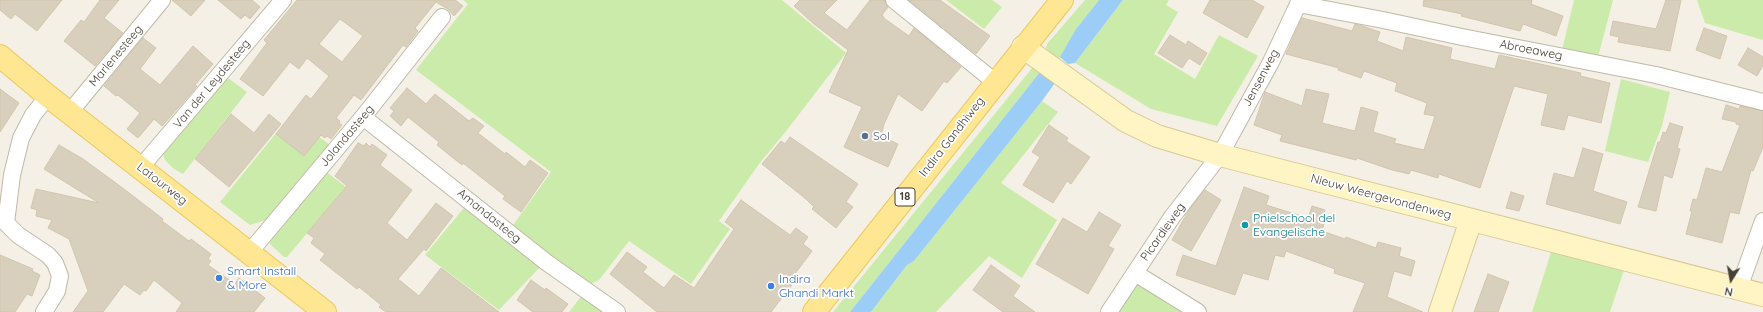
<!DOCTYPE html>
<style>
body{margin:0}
#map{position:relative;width:1763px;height:312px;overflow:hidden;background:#f4f0e5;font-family:Quicksand,sans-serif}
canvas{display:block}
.north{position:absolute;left:1711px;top:260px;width:40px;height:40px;-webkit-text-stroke:3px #fff;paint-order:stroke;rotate:191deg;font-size:11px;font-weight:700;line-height:16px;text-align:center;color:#474034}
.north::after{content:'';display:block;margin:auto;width:14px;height:18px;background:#474034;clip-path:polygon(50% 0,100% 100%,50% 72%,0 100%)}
</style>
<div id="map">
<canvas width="1763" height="312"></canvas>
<div class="north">N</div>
</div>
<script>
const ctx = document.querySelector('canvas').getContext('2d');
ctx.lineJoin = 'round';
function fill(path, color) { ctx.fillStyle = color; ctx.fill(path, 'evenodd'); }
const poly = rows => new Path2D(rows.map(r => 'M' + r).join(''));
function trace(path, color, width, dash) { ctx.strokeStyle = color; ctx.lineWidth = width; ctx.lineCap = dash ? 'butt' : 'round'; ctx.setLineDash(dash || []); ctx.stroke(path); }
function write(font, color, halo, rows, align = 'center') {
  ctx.font = font + ' Quicksand,sans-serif'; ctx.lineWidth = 3.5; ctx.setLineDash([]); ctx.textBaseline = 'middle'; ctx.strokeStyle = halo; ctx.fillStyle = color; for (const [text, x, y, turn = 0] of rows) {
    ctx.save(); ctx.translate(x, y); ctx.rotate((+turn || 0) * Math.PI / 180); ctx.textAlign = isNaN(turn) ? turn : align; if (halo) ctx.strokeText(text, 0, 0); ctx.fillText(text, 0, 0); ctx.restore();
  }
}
const green = poly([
 [463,0,782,0,846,53,787,130,759,164,719,221,730,229,691,284,629,241,599,280,587,286,511,228,551,172,416,70,468,4],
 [946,0,992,0,1002,7,984,29],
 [1085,0,1099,0,1076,29,1059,60,1049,52,1046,48,1047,44],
 [1123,0,1169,0,1166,5,1178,12,1154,54,1195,79,1219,35,1258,56,1217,126,1151,109,1075,63],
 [1574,0,1613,0,1598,57,1562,50],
 [1697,0,1763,0,1763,40,1705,23],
 [1033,67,1040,72,850,312,833,312],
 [224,75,247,92,183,174,174,169,165,160,163,154,164,149],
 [1621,79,1670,92,1662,126,1648,162,1605,151],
 [1042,101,1058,112,1001,183,1057,220,1022,278,989,256,936,312,871,312,907,265,914,261],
 [290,116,330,145,266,220,250,225,220,202],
 [325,171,346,187,287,257,284,257,270,244,269,238],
 [467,204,542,265,499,310,425,255],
 [1552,249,1624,270,1610,312,1532,312],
 [1129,278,1189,312,1105,312],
 [583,294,606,312,569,312]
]);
const water = poly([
 [1099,0,1123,0,1075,63,1068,64,1060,57,1076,29],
 [1040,72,1055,83,1042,101,914,261,907,265,871,312,850,312]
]);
const building = poly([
 [0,0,62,0,37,31,15,14,11,19,0,10,0,0],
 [100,0,119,0,104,18,123,33,95,66,64,41,81,20,84,22,100,0],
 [172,0,205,0,191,16,172,0],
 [218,0,252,0,260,7,250,19,245,15,241,19,218,0],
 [297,0,455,0,463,6,454,16,448,9,436,2,415,28,418,31,406,47,403,45,361,100,354,95,336,118,340,121,339,123,342,125,331,139,327,136,325,138,321,135,304,156,276,134,306,95,311,99,329,76,307,58,299,69,290,62,263,96,240,79,267,43,264,40,297,0],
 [340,19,363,36,342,62,319,44,340,19],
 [800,0,837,0,824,13,847,30,870,0,885,0,888,7,882,15,885,19,909,36,914,28,961,67,947,83,944,81,922,111,898,94,884,124,881,136,898,144,888,167,844,147,862,107,829,92,848,50,814,24,794,6,800,0],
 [909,0,940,0,990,36,976,54,909,0],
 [1210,0,1252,0,1264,7,1247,38,1203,13,1210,0],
 [1424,0,1532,0,1531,4,1563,16,1556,36,1523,24,1520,31,1461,16,1462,14,1423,6,1424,0],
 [1666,0,1681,0,1670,51,1618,42,1619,37,1610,35,1613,21,1656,29,1666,0],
 [1302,18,1352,31,1355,24,1362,26,1380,32,1377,41,1403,51,1406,37,1452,48,1450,59,1495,69,1499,55,1581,73,1580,76,1610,83,1601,123,1568,115,1564,130,1541,125,1548,94,1514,86,1480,188,1439,174,1438,178,1411,170,1409,174,1392,170,1357,158,1356,160,1280,141,1282,135,1254,125,1265,92,1302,106,1306,89,1329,94,1322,123,1355,131,1361,107,1378,112,1373,132,1396,139,1394,143,1424,150,1435,116,1424,114,1427,103,1395,91,1397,83,1364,71,1361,78,1338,70,1339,68,1286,54,1302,18],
 [1704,28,1727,36,1720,59,1696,50,1704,28],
 [1170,35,1186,45,1188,41,1207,53,1200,65,1189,58,1182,68,1158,53,1170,35],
 [143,38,156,48,140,69,160,85,193,46,213,64,195,85,197,86,192,92,162,126,154,119,138,138,127,129,140,113,118,95,116,96,104,86,143,38],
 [1748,48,1763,57,1763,65,1757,76,1738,65,1748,48],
 [407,88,426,104,435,94,469,121,473,118,484,126,478,133,505,154,506,152,525,167,530,160,548,173,521,212,503,199,505,196,463,163,462,165,437,145,439,142,408,117,401,126,390,116,394,111,390,108,407,88],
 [0,89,19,103,0,132,0,89],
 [1726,105,1739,109,1740,106,1763,111,1763,147,1753,171,1751,170,1739,214,1730,212,1722,243,1686,234,1692,211,1690,211,1693,199,1697,200,1706,168,1722,172,1740,125,1736,124,1736,122,1722,119,1726,105],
 [231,114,254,133,269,114,281,124,229,187,195,159,231,114],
 [1670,123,1683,127,1677,148,1680,149,1672,178,1664,175,1656,211,1638,207,1658,142,1660,142,1663,132,1666,133,1670,123],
 [1049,125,1068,138,1066,141,1090,157,1071,184,1067,181,1053,203,1023,185,1040,157,1032,152,1049,125],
 [790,137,858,184,846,202,853,207,836,228,812,209,814,207,806,199,762,164,781,141,785,144,790,137],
 [358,143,364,146,366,143,370,147,372,144,387,155,380,165,412,190,387,223,407,240,436,203,453,216,426,251,424,249,398,279,419,296,441,268,499,312,386,312,379,307,381,305,359,287,357,289,320,260,325,254,311,243,314,238,307,233,347,186,335,176,358,143],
 [59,145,83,159,120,186,163,219,162,221,189,241,191,239,211,254,208,259,211,261,208,265,235,284,239,278,265,298,254,312,176,312,182,303,154,280,146,291,144,290,140,295,124,284,103,312,73,312,88,291,69,239,48,228,52,220,36,216,37,210,31,208,36,189,99,203,44,169,59,145],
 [1583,148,1603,154,1593,191,1627,202,1620,224,1546,204,1554,173,1574,178,1583,148],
 [1244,187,1269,196,1266,205,1308,218,1312,206,1325,210,1322,219,1325,219,1322,231,1345,239,1346,237,1376,248,1378,242,1401,248,1399,256,1415,261,1411,276,1394,271,1387,297,1423,312,1353,312,1365,283,1334,273,1335,269,1286,251,1284,257,1275,255,1268,280,1243,273,1235,295,1176,275,1183,255,1216,266,1244,187],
 [1205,190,1221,200,1191,251,1172,240,1189,210,1205,190],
 [1511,192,1524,196,1519,211,1506,208,1511,192],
 [741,200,790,235,796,228,808,237,803,244,812,251,794,275,798,277,771,312,657,312,610,274,627,252,647,267,643,272,664,288,674,275,694,288,734,229,725,222,741,200],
 [1099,212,1121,225,1108,246,1114,249,1088,294,1036,264,1063,218,1087,232,1099,212],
 [0,255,33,269,32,271,40,275,32,296,27,294,15,312,0,312,0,255],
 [991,265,1020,286,1013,296,1035,312,1003,312,973,290,991,265],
 [1488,274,1509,282,1498,312,1474,312,1488,274],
 [531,280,545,290,546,288,568,304,562,312,533,312,517,300,531,280]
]);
const street = poly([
 [894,0,995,82],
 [1298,4,1383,20,1462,37,1656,75,1763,102],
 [70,112,162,0],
 [363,117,546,262,617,312],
 [141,167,283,0],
 [6,223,12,175,21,138,33,115,48,96],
 [6,223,18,235,48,255,55,263,60,276,57,291,44,312],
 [249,253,363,117,442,17],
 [1135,273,1198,312],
 [1739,288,1763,221],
 [1109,312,1172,217,1220,155,1271,62,1300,0]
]);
const secondary = poly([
 [1023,47,1126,121,1157,136,1220,155,1763,295],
 [1440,312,1471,220]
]);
const primary = poly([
 [0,56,48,96,325,312],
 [814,312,1062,0]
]);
const markers = [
 [865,136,4,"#5c6f8a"],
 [1245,225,4,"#0f9aa8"],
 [219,278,4,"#3f7fe0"],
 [771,286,4,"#3f7fe0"]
];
const shields = [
 [905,197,20]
];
const shieldNames = [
 ["18",905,197]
];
const streetNames = [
 ["Abroeaweg",1531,50,11],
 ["Marlenesteeg",116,56,-50],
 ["Jensenweg",1261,78,-62],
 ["Van der Leydesteeg",212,84,-50],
 ["Jolandasteeg",347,136,-50],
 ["Indira Gandhiweg",952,137,-52],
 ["Latourweg",162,184,38],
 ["Nieuw Weergevondenweg",1381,197,15],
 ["Amandasteeg",489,216,39],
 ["Picardieweg",1163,232,-55]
];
const serviceNames = [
 ["Sol",873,136]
];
const cultureNames = [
 ["Pnielschool del",1253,218],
 ["Evangelische",1253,232]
];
const shopNames = [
 ["Smart Install",227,271],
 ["& More",227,285],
 ["Indira",779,279],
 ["Ghandi Markt",779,293]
];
fill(green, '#cbebab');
fill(water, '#9ccdf6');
fill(building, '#d9cfbd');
trace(building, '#d2c5ac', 1);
trace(street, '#c0b9a7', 18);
trace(secondary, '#d7c891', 24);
trace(primary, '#ecc85b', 24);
trace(street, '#fff', 16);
trace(secondary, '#fff4c4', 22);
trace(primary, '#ffe693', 22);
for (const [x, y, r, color] of markers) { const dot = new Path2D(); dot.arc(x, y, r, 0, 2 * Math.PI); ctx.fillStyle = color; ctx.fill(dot); trace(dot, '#fff', 1.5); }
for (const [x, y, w] of shields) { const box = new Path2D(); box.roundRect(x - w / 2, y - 9, w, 18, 3); ctx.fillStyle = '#fff'; ctx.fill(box); trace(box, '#474034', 1); }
write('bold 11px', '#474034', null, shieldNames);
write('12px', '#474034', '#fff', streetNames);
write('12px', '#4e5e75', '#fff', serviceNames, 'left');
write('12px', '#0d838f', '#fff', cultureNames, 'left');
write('12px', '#366cbe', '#fff', shopNames, 'left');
</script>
